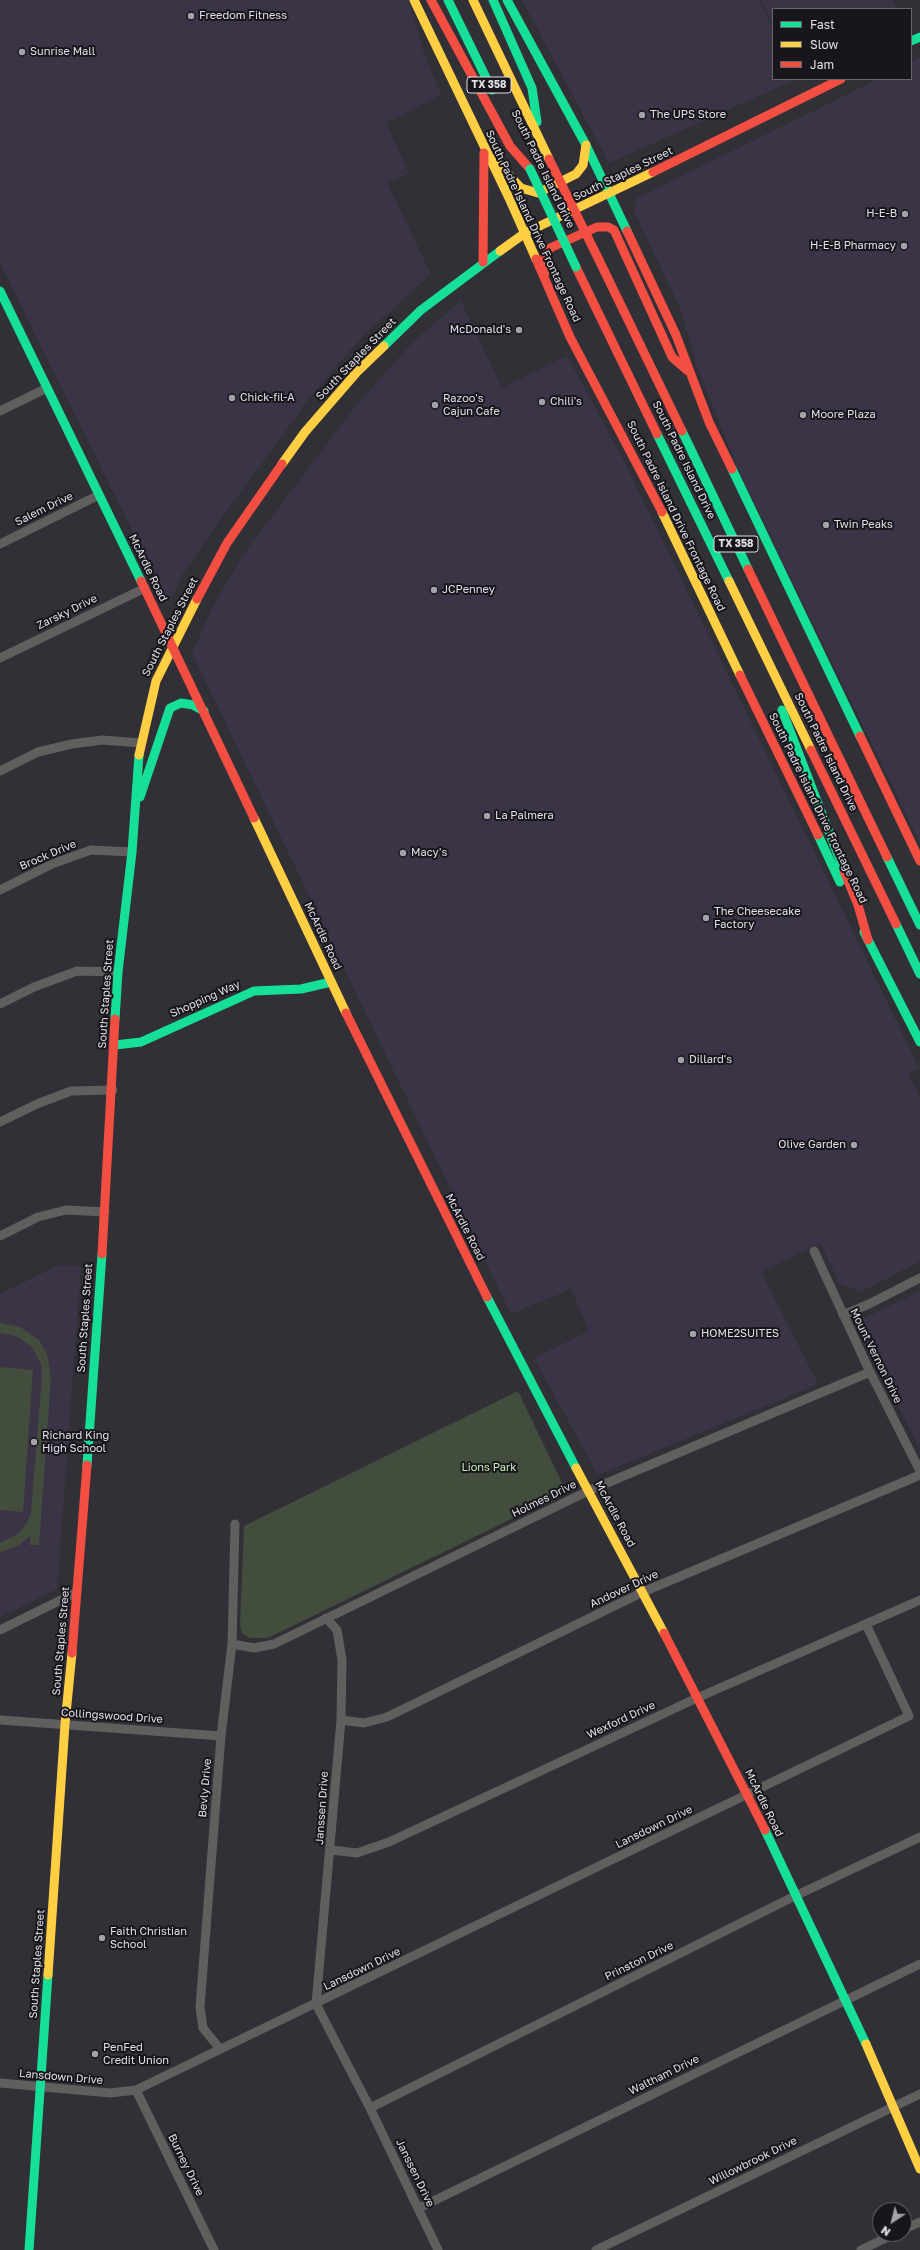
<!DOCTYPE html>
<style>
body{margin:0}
#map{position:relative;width:920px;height:2250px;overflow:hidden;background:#323037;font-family:"Golos Text",sans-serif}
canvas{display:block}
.legend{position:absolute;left:772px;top:8px;width:140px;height:72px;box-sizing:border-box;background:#18161c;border:1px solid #68666d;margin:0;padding:5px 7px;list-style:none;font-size:12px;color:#e0dee6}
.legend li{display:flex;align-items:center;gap:8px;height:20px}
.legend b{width:20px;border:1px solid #68666d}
.north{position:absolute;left:872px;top:2202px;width:40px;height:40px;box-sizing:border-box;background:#18161c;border:1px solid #68666d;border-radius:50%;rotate:215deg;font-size:11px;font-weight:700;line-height:16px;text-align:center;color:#e0dee6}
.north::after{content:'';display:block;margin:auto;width:14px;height:18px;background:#a3a1a9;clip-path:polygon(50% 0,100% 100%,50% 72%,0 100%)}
</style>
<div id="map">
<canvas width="920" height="2250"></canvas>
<ul class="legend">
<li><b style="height:5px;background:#16e098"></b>Fast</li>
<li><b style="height:5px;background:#ffcf43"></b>Slow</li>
<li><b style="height:5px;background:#f24e42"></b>Jam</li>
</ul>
<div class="north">N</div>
</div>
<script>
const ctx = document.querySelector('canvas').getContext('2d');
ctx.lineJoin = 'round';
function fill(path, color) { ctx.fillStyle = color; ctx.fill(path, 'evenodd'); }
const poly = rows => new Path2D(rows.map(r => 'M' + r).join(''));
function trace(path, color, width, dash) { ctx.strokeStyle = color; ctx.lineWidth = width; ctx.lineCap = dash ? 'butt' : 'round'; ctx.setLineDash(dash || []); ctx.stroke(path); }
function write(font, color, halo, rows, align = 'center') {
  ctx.font = font + ' "Golos Text",sans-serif'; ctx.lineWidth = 4; ctx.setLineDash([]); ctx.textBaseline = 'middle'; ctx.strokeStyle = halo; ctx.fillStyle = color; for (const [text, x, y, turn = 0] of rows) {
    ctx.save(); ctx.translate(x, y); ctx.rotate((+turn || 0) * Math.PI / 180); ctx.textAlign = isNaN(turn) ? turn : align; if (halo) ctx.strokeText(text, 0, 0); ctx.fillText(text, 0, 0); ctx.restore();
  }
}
const built = poly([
 [0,0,407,0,413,14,422,48,441,95,386,123,409,173,387,183,431,274,370,329,344,357,309,399,228,509,182,575,174,594,171,596,165,595,159,584,0,263],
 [522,0,759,0,773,29,773,79,797,79,609,163],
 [761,0,893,0,897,9,773,9,773,24],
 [920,57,920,843,741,476,696,364,682,312,634,211,637,198,878,79,911,79,911,62],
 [461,301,502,388,567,356,620,453,919,1068,908,1073,920,1098,920,1261,861,1292,840,1284,820,1243,761,1272,818,1384,598,1475,534,1358,589,1331,571,1289,511,1314,192,653,212,608,243,555,354,408,413,342],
 [59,1265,81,1266,57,1589,0,1617,0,1294],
 [920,1291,920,1449,862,1335,863,1319]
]);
const green = poly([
 [0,1323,20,1327,39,1340,47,1354,51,1377,39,1545,30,1545,30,1536,18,1546,0,1552,0,1543,18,1534,26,1524,31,1513,42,1376,41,1364,32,1347,16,1336,0,1333],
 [0,1367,33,1370,23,1512,0,1510],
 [518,1391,563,1485,558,1496,268,1638,250,1638,242,1633,240,1625,244,1526]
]);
const street = poly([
 [0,411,47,388],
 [0,544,99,495],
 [0,658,145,588],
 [0,771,38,752,72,744,102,740,141,743],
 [0,890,52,864,91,850,132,852],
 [0,1004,34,987,77,971,118,972],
 [0,1122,37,1104,71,1091,113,1090],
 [0,1236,38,1217,66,1210,105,1212],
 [814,1251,870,1372,920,1471],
 [843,1315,869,1304,920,1278],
 [326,1618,337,1630,342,1660,341,1720,316,2004,370,2108,438,2250],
 [0,1630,77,1592],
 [232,1644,254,1648,274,1644,588,1491,870,1372],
 [0,1720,221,1736],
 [341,1720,364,1723,387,1717,643,1592,920,1475],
 [331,1850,357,1853,389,1842,697,1698,920,1600],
 [220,2049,203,2028,200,2007,221,1736,232,1644,235,1524],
 [0,2083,110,2093,136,2090,909,1716,866,1624],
 [136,2090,214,2250],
 [370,2108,795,1896,920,1837],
 [419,2208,920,1964],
 [904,2229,920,2222],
 [596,2250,920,2094],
 [861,2250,894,2234]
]);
const fast = poly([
 [448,0,492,90],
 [493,0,532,88,537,122],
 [507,0,586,145,627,231],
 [911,41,920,37],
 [0,291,141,581],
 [384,346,421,310,500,251],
 [682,431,748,569],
 [657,434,729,581],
 [732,469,860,736],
 [782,710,844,871],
 [140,797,170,708,181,703,193,705,204,711],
 [818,835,840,882],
 [887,857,920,925],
 [896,924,920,974],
 [864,932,920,1042],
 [115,1019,118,972,132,852,139,755],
 [115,1045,141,1042,254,991,301,989,331,982],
 [487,1297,576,1468],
 [87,1465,102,1254],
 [765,1830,866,2044],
 [29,2250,48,1975]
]);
const slow = poly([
 [414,0,509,198,536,259],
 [473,0,549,159],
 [494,159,521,188,538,193,576,174,583,165,586,145],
 [500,251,525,233,653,172],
 [282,464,305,432,357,372,384,346],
 [662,512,740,675],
 [729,581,811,750],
 [139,755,156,681,197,599],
 [254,818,346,1013],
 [576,1468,664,1633],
 [48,1975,65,1724,72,1653],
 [866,2044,920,2169]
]);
const jam = poly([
 [431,0,510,146,530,169],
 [653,172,841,79],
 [627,231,676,335,709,422,732,469],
 [598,258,682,431],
 [536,259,570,337,662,512],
 [483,262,484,153],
 [576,267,657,434],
 [545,273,543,268,544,257,550,248,597,227,608,227,614,230,672,357,688,371],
 [748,569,887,857],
 [141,581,254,818],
 [197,599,227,543,282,464],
 [740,675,818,835],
 [860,736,920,861],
 [811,750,896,924],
 [844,871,858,905,868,940],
 [346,1013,487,1297],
 [102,1254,115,1019],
 [664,1633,765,1830],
 [72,1653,87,1465]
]);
const fastBridge = poly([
 [530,169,576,267]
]);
const jamBridge = poly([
 [549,159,598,258]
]);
const markers = [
 [191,16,4,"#a3a1a9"],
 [22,52,4,"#a3a1a9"],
 [642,115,4,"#a3a1a9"],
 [905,214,4,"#a3a1a9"],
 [904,246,4,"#a3a1a9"],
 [519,330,4,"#a3a1a9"],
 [232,398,4,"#a3a1a9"],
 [542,402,4,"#a3a1a9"],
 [435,405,4,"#a3a1a9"],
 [803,415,4,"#a3a1a9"],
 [826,525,4,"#a3a1a9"],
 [434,590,4,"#a3a1a9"],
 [487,816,4,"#a3a1a9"],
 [403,853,4,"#a3a1a9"],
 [706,918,4,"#a3a1a9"],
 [681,1060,4,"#a3a1a9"],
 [854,1145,4,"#a3a1a9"],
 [693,1334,4,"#a3a1a9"],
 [34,1442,4,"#a3a1a9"],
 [102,1938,4,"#a3a1a9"],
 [95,2054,4,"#a3a1a9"]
];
const shields = [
 [489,85,44],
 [736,544,44]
];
const shieldNames = [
 ["TX 358",489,85],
 ["TX 358",736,544]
];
const poiNames = [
 ["Freedom Fitness",199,16],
 ["Sunrise Mall",30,52],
 ["The UPS Store",650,115],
 ["H-E-B",897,214,"right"],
 ["H-E-B Pharmacy",896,246,"right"],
 ["McDonald's",511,330,"right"],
 ["Chick-fil-A",240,398],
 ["Razoo's",443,399],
 ["Cajun Cafe",443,412],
 ["Chili's",550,402],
 ["Moore Plaza",811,415],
 ["Twin Peaks",834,525],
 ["JCPenney",442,590],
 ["La Palmera",495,816],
 ["Macy's",411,853],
 ["The Cheesecake",714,912],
 ["Factory",714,925],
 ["Dillard's",689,1060],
 ["Olive Garden",846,1145,"right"],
 ["HOME2SUITES",701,1334],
 ["Richard King",42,1436],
 ["High School",42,1449],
 ["Faith Christian",110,1932],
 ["School",110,1945],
 ["PenFed",103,2048],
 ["Credit Union",103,2061]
];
const streetNames = [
 ["South Padre Island Drive",543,169,64],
 ["South Staples Street",623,174,-26],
 ["South Padre Island Drive Frontage Road",533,226,65],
 ["South Staples Street",356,359,-46],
 ["South Padre Island Drive",684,460,64],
 ["Salem Drive",44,509,-26],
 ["South Padre Island Drive Frontage Road",676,516,64],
 ["McArdle Road",148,568,64],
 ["Zarsky Drive",67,612,-26],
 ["South Staples Street",170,627,-63],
 ["South Padre Island Drive",826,752,64],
 ["South Padre Island Drive Frontage Road",818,808,64],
 ["Brock Drive",48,855,-23],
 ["McArdle Road",323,936,65],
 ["South Staples Street",106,994,-86],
 ["Shopping Way",205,999,-24],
 ["McArdle Road",465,1227,63],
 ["South Staples Street",85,1318,-86],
 ["Mount Vernon Drive",876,1356,64],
 ["Holmes Drive",544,1499,-26],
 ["McArdle Road",615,1514,62],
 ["Andover Drive",624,1589,-25],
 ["South Staples Street",61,1641,-85],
 ["Collingswood Drive",112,1716,4],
 ["Wexford Drive",621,1720,-25],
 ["Bevly Drive",205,1788,-85],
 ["McArdle Road",764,1803,64],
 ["Janssen Drive",322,1808,-86],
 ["Lansdown Drive",654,1827,-26],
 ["Prinston Drive",639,1961,-26],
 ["South Staples Street",37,1964,-86],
 ["Lansdown Drive",362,1969,-26],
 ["Waltham Drive",664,2075,-26],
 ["Lansdown Drive",61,2077,5],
 ["Willowbrook Drive",753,2161,-26],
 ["Burney Drive",186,2165,64],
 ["Janssen Drive",415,2173,64]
];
const parkNames = [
 ["Lions Park",489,1468]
];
fill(built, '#3b3447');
fill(green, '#424d3d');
trace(street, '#615e5e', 9);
trace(fast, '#16e098', 9);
trace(slow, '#ffcf43', 9);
trace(jam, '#f24e42', 9);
trace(fastBridge, '#16e098', 9);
trace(jamBridge, '#f24e42', 9);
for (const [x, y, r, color] of markers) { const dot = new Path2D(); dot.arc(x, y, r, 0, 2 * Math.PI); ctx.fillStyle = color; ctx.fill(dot); trace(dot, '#18161c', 1.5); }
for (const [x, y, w] of shields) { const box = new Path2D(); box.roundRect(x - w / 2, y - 8, w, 16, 3); ctx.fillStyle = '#18161c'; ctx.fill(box); trace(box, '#e0dee6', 1); }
write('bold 10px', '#e0dee6', null, shieldNames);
write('11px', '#e0dee6', '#18161c', poiNames, 'left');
write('11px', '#e0dee6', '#18161c', streetNames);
write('11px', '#caeeb8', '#18161c', parkNames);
</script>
